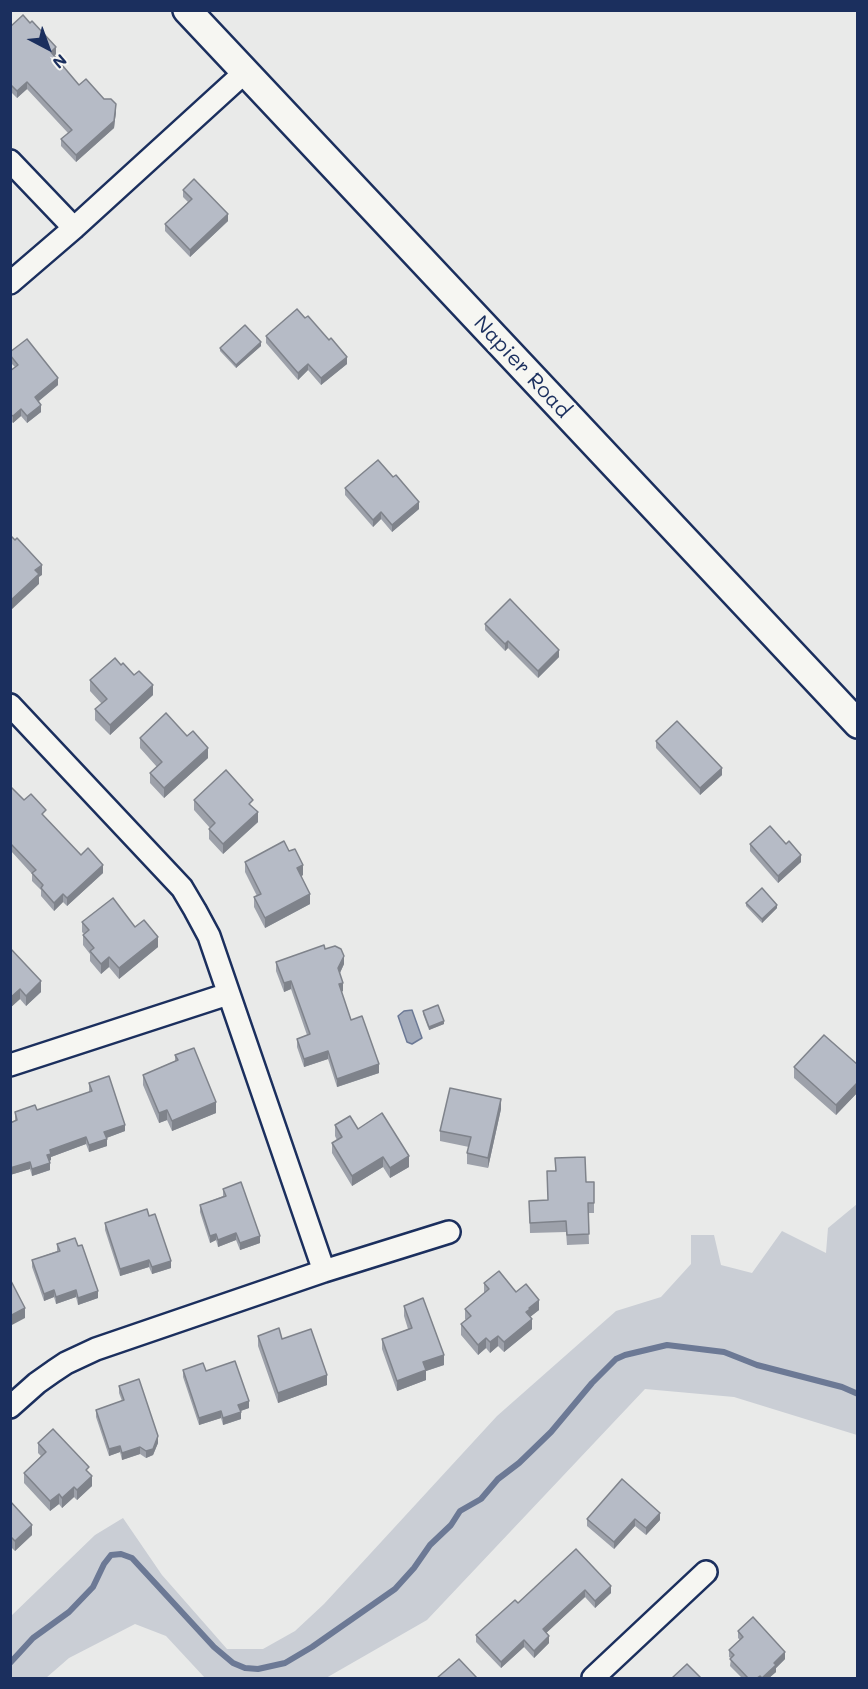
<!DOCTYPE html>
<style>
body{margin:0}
#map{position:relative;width:868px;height:1689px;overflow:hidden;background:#e9eae9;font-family:Mali,sans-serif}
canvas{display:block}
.frame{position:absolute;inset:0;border:12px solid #1b2f5e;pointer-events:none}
.north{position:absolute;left:18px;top:18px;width:60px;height:60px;-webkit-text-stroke:4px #f6f6f2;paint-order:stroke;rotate:139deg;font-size:16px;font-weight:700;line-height:24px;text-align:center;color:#1b2f5e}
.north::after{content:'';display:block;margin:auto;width:21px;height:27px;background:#1b2f5e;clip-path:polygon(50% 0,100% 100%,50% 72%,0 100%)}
</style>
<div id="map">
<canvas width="868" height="1689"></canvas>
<div class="frame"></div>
<div class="north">N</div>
</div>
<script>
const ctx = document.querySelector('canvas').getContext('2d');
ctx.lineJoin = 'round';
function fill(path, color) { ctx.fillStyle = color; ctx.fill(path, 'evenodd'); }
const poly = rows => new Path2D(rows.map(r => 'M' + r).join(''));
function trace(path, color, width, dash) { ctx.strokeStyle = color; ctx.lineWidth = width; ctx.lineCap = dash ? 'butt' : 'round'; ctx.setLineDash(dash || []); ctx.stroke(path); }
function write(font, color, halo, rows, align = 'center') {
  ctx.font = font + ' Mali,sans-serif'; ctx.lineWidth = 4.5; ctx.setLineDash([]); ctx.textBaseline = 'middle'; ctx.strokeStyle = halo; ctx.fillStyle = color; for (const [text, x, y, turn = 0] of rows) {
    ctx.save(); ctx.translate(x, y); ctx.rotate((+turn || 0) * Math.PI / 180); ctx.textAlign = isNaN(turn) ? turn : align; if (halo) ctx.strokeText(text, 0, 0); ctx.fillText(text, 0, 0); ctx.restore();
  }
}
const green = poly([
 [857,1204,857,1435,734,1397,645,1389,427,1620,326,1678,205,1678,166,1636,135,1624,69,1658,46,1678,11,1678,11,1616,95,1535,123,1518,162,1575,227,1649,263,1649,295,1631,324,1604,497,1416,616,1311,661,1297,691,1264,691,1235,714,1235,721,1265,752,1273,782,1231,826,1253,828,1228]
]);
const water = poly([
 [412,1010,422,1038,412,1044,407,1042,398,1016,404,1011,412,1010]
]);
const stream = poly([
 [10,1663,33,1638,69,1612,93,1587,104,1564,111,1555,121,1554,132,1558,214,1647,233,1663,245,1668,258,1669,285,1663,312,1647,395,1589,414,1568,430,1545,451,1525,460,1511,481,1499,498,1479,519,1463,551,1432,592,1383,616,1359,625,1355,667,1345,724,1352,757,1365,842,1387,858,1394]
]);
const minor = poly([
 [10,161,74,228],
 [10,283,74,228,244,73],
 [10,705,182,888,195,910,209,936,324,1271,96,1349,66,1363,54,1371,37,1383,10,1407],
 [10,1065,228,994],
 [324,1271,449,1232],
 [593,1678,706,1572]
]);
const tertiary = poly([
 [187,10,858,724]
]);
const wall = poly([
 [10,27,56,54,54,56,79,85,104,99,116,111,114,128,76,162,61,146,61,139,68,133,27,89,17,98,10,91],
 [183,190,228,221,190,257,165,231,165,224,188,202,183,197],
 [305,318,347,364,321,385,308,370,298,380,266,343,266,336],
 [261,346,236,368,220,351,220,348],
 [10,352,58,385,39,401,41,412,27,423,21,416,13,423,10,420,10,371,15,367,10,362],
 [345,488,419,509,392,532,381,519,373,527,345,495],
 [485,624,559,657,538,678,508,648,505,651,485,630],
 [121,665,153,695,110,735,95,720,95,709,102,704,90,691,90,680],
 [187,736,208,758,164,798,150,783,150,773,157,767,140,748,140,738],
 [656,741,722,775,700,795,656,748],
 [10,786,24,800,46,818,81,855,103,873,67,906,63,902,54,911,41,896,41,890,32,881,32,874,11,851],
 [194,800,253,808,258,822,223,854,209,839,209,829,210,828,194,810],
 [750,844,786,844,801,862,778,883,750,851],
 [289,851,303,875,301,876,310,904,265,928,254,907,254,897,257,896,245,872,245,862],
 [746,903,777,908,762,923,746,906],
 [82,922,135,927,158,947,119,979,109,967,101,974,90,961,90,954,83,945,83,935,84,934,82,932],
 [10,948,41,992,26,1006,20,999,10,1008],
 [325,949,344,964,340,973,343,991,341,992,351,1020,379,1073,337,1087,328,1059,304,1067,297,1047,297,1039,307,1035,291,989,284,992,276,971,276,962],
 [423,1011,444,1024,429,1030,423,1014],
 [175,1055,216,1113,172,1131,167,1120,159,1123,143,1085,143,1075,175,1061],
 [858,1065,858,1092,836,1115,794,1078,794,1067],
 [89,1083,125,1131,106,1138,107,1146,89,1152,86,1144,51,1157,51,1160,49,1161,50,1170,32,1176,30,1169,10,1175,10,1123,15,1121,15,1112,37,1110,89,1092],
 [501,1109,488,1168,467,1164,467,1153,469,1147,440,1141,440,1131],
 [335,1125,358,1129,409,1167,390,1178,383,1167,352,1186,332,1153,332,1143,337,1140,335,1136],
 [586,1182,594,1203,594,1213,588,1213,589,1244,567,1245,566,1232,530,1233,529,1201,548,1200],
 [223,1189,260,1243,240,1250,236,1240,218,1247,216,1240,210,1243,200,1212,200,1205,223,1196],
 [149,1216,171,1268,152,1274,149,1267,120,1276,105,1230,105,1223],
 [57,1244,98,1298,78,1305,76,1297,56,1304,54,1297,44,1301,32,1267,32,1260,57,1251],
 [484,1283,516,1292,539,1310,530,1317,532,1329,504,1352,498,1346,490,1353,486,1348,478,1355,461,1335,461,1324,466,1320,465,1319,465,1309,484,1293],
 [404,1306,444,1365,426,1371,426,1380,397,1391,382,1349,382,1339,408,1329,404,1316],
 [258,1336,282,1339,327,1385,278,1403,258,1346],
 [183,1370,206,1371,249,1408,240,1411,241,1419,223,1425,221,1418,199,1425,183,1377],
 [119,1386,158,1443,153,1455,146,1458,140,1454,122,1460,120,1452,109,1456,96,1417,96,1410,122,1401,119,1393],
 [38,1443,89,1473,92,1486,77,1500,74,1497,62,1508,59,1504,50,1511,24,1483,24,1473,41,1456,38,1453],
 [10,1501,32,1535,15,1551,10,1546],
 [587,1519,660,1520,646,1535,635,1526,614,1549,587,1526],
 [576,1549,611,1593,595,1608,585,1597,546,1633,549,1643,534,1658,524,1647,501,1668,476,1642,476,1635,518,1603],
 [738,1631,785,1659,776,1668,776,1672,769,1678,742,1678,730,1666,731,1658,729,1657,729,1650,740,1640,738,1638]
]);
const shadedWall = poly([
 [56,47,56,54,51,59,51,52],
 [27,82,27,89,17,98,17,91],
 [116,104,116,111,114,128,76,162,76,155],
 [228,214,228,221,190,257,190,250],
 [261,342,261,346,236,368,236,365],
 [347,357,347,364,321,385,321,378],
 [308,364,308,370,298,380,298,373],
 [58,378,58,385,35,404,35,397],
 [41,405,41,412,27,423,27,416],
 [21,409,21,416,13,423,13,416],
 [419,502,419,509,392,532,392,525],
 [381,512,381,519,373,527,373,520],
 [42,565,42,575,39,577,39,584,10,611,10,601,35,570],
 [508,641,508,648,505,651,505,644],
 [559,650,559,657,538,678,538,671],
 [153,685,153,695,110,735,110,725],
 [208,748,208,758,164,798,164,788],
 [722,768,722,775,700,795,700,788],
 [258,812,258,822,223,854,223,844],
 [801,855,801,862,778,883,778,876],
 [103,865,103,873,67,906,67,898],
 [303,865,303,875,297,879,297,868],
 [63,894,63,902,54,911,54,903],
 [310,894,310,904,265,928,265,918],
 [777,905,777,908,762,923,762,919],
 [158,937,158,947,119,979,119,968],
 [344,956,344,964,338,977,338,968],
 [109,957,109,967,101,974,101,964],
 [41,981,41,992,26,1006,26,996],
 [291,981,291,989,284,992,284,983],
 [343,983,343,991,339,993,339,984],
 [20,989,20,999,10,1008,10,998],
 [444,1021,444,1024,429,1030,429,1027],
 [328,1051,328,1059,304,1067,304,1059],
 [379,1064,379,1073,337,1087,337,1079],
 [858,1082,858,1092,836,1115,836,1105],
 [501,1099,501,1109,488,1168,488,1158],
 [216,1102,216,1113,172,1131,172,1121],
 [167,1110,167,1120,159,1123,159,1113],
 [125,1125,125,1131,104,1139,104,1132],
 [86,1137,86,1144,51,1157,51,1160,47,1162,47,1155,50,1150],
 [107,1139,107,1146,89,1152,89,1145],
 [409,1156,409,1167,390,1178,390,1168],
 [383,1157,383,1167,352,1186,352,1176],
 [30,1162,30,1169,10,1175,10,1168],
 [50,1163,50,1170,32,1176,32,1169],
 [236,1233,236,1240,218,1247,218,1240],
 [216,1234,216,1240,210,1243,210,1236],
 [260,1236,260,1243,240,1250,240,1243],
 [149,1260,149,1267,120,1276,120,1269],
 [171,1261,171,1268,152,1274,152,1267],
 [54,1290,54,1297,44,1301,44,1294],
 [76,1290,76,1297,56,1304,56,1297],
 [98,1291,98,1298,78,1305,78,1298],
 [539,1300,539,1310,530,1317,530,1319,526,1312,529,1308],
 [25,1308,25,1318,10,1326,10,1316],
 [532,1319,532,1329,504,1352,504,1342],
 [498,1336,498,1346,490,1353,490,1342],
 [486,1338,486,1348,478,1355,478,1345],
 [444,1355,444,1365,426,1371,426,1380,397,1391,397,1381,423,1362],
 [327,1375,327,1385,278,1403,278,1393],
 [249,1401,249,1408,238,1412,238,1405],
 [221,1411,221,1418,199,1425,199,1418],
 [241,1412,241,1419,223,1425,223,1418],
 [158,1436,158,1443,153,1455,146,1458,146,1451],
 [120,1446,120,1452,109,1456,109,1449],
 [140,1447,140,1454,122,1460,122,1453],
 [92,1476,92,1486,77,1500,77,1490],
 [74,1487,74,1497,62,1508,62,1498],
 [59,1494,59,1504,50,1511,50,1501],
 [660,1513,660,1520,646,1535,646,1528],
 [635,1519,635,1526,614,1549,614,1542],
 [32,1525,32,1535,15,1551,15,1541],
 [611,1586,611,1593,595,1608,595,1601],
 [585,1590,585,1597,543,1636,543,1629],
 [549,1636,549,1643,534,1658,534,1651],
 [524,1640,524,1647,501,1668,501,1662],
 [785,1652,785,1659,776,1668,776,1672,769,1678,762,1678,774,1663]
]);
const building = poly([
 [23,15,30,23,32,21,56,47,51,52,79,85,86,79,104,99,111,99,116,104,114,121,76,155,61,139,72,130,27,82,17,91,10,84,10,27,23,15],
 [194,179,228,214,190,250,165,224,192,199,183,190,194,179],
 [297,309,305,318,308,316,329,340,331,338,347,357,321,378,308,364,298,373,266,336,297,309],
 [245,325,261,342,236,365,220,348,245,325],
 [27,339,58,378,35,397,41,405,27,416,21,409,13,416,10,414,10,371,18,365,10,355,10,352,27,339],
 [378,460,393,477,396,475,419,502,392,525,381,512,373,520,345,488,378,460],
 [10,535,15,540,17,538,42,565,35,570,39,574,10,601,10,535],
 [510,599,559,650,538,671,508,641,505,644,485,624,510,599],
 [115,658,121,665,123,663,134,675,139,671,153,685,110,725,95,709,107,699,90,680,115,658],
 [166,713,187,736,193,731,208,748,164,788,150,773,162,762,140,738,166,713],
 [677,721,722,768,700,788,656,741,677,721],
 [226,770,253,800,249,804,258,812,223,844,209,829,215,823,194,800,226,770],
 [10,786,24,800,31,794,46,810,42,814,81,855,88,848,103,865,67,898,63,894,54,903,41,888,43,885,32,873,36,870,10,843,10,786],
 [770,826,786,844,789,841,801,855,778,876,750,844,770,826],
 [284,841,289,851,295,849,303,865,297,868,310,894,265,918,254,897,261,894,245,862,284,841],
 [762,888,777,905,762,919,746,903,762,888],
 [113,898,135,927,144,920,158,937,119,968,109,957,101,964,90,951,94,948,83,935,89,930,82,922,113,898],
 [324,945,325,949,335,946,341,949,344,956,338,968,343,983,339,984,351,1020,362,1016,379,1064,337,1079,328,1051,304,1059,297,1039,310,1034,291,981,284,983,276,962,324,945],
 [10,948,41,981,26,996,20,989,10,998,10,948],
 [438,1005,444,1021,429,1027,423,1011,438,1005],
 [824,1035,858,1065,858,1082,836,1105,794,1067,824,1035],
 [194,1048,216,1102,172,1121,167,1110,159,1113,143,1075,178,1060,175,1055,194,1048],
 [109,1076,125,1125,104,1132,107,1139,89,1145,86,1137,50,1150,51,1154,47,1155,50,1163,32,1169,30,1162,10,1168,10,1123,17,1120,15,1112,35,1105,37,1110,92,1091,89,1083,109,1076],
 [450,1088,501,1099,488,1158,467,1153,471,1137,440,1131,450,1088],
 [382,1113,409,1156,390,1168,383,1157,352,1176,332,1143,342,1137,335,1125,350,1116,358,1129,382,1113],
 [585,1157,586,1182,594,1182,594,1203,588,1203,589,1234,567,1235,566,1221,530,1223,529,1201,548,1200,547,1171,556,1171,555,1158,585,1157],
 [241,1182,260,1236,240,1243,236,1233,218,1240,216,1234,210,1236,200,1205,226,1196,223,1189,241,1182],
 [147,1209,149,1216,155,1214,171,1261,152,1267,149,1260,120,1269,105,1223,147,1209],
 [75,1238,78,1246,82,1245,98,1291,78,1298,76,1290,56,1297,54,1290,44,1294,32,1260,60,1251,57,1244,75,1238],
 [499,1271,516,1292,526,1284,539,1300,529,1308,530,1309,526,1312,532,1319,504,1342,498,1336,490,1342,486,1338,478,1345,461,1324,471,1316,465,1309,489,1289,484,1283,499,1271],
 [10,1279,25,1308,10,1316,10,1279],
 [423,1298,444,1355,423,1362,426,1370,397,1381,382,1339,412,1328,404,1306,423,1298],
 [279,1328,282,1339,311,1329,327,1375,278,1393,258,1336,279,1328],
 [235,1361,249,1401,238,1405,241,1412,223,1418,221,1411,199,1418,183,1370,203,1363,206,1371,235,1361],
 [139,1379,158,1436,153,1449,146,1451,140,1447,122,1453,120,1446,109,1449,96,1410,124,1400,119,1386,139,1379],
 [53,1429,89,1467,86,1470,92,1476,77,1490,74,1487,62,1498,59,1494,50,1501,24,1473,46,1452,38,1443,53,1429],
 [622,1479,660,1513,646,1528,635,1519,614,1542,587,1519,622,1479],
 [10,1501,32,1525,15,1541,10,1536,10,1501],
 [576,1549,611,1586,595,1601,585,1590,543,1629,549,1636,534,1651,524,1640,501,1662,476,1635,515,1600,518,1603,576,1549],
 [753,1617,785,1652,774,1663,776,1665,762,1678,760,1676,757,1678,748,1678,730,1659,734,1655,729,1650,743,1637,738,1631,753,1617],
 [459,1659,477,1678,437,1678,459,1659],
 [687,1664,701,1678,672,1678,687,1664]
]);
const streetNames = [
 ["Napier Road",522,367,47]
];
fill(green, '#caced5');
fill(water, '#a2aaba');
trace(water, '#6c7995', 1.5);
trace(stream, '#6c7995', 6);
trace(minor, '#1b2f5e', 26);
trace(tertiary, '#1b2f5e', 32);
trace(minor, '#f6f6f2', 21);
trace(tertiary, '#f6f6f2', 27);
fill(wall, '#9da1aa');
fill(shadedWall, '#7f838b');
fill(building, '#b6bbc6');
trace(building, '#7f838b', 1.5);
write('21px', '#1b2f5e', '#f6f6f2', streetNames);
</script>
